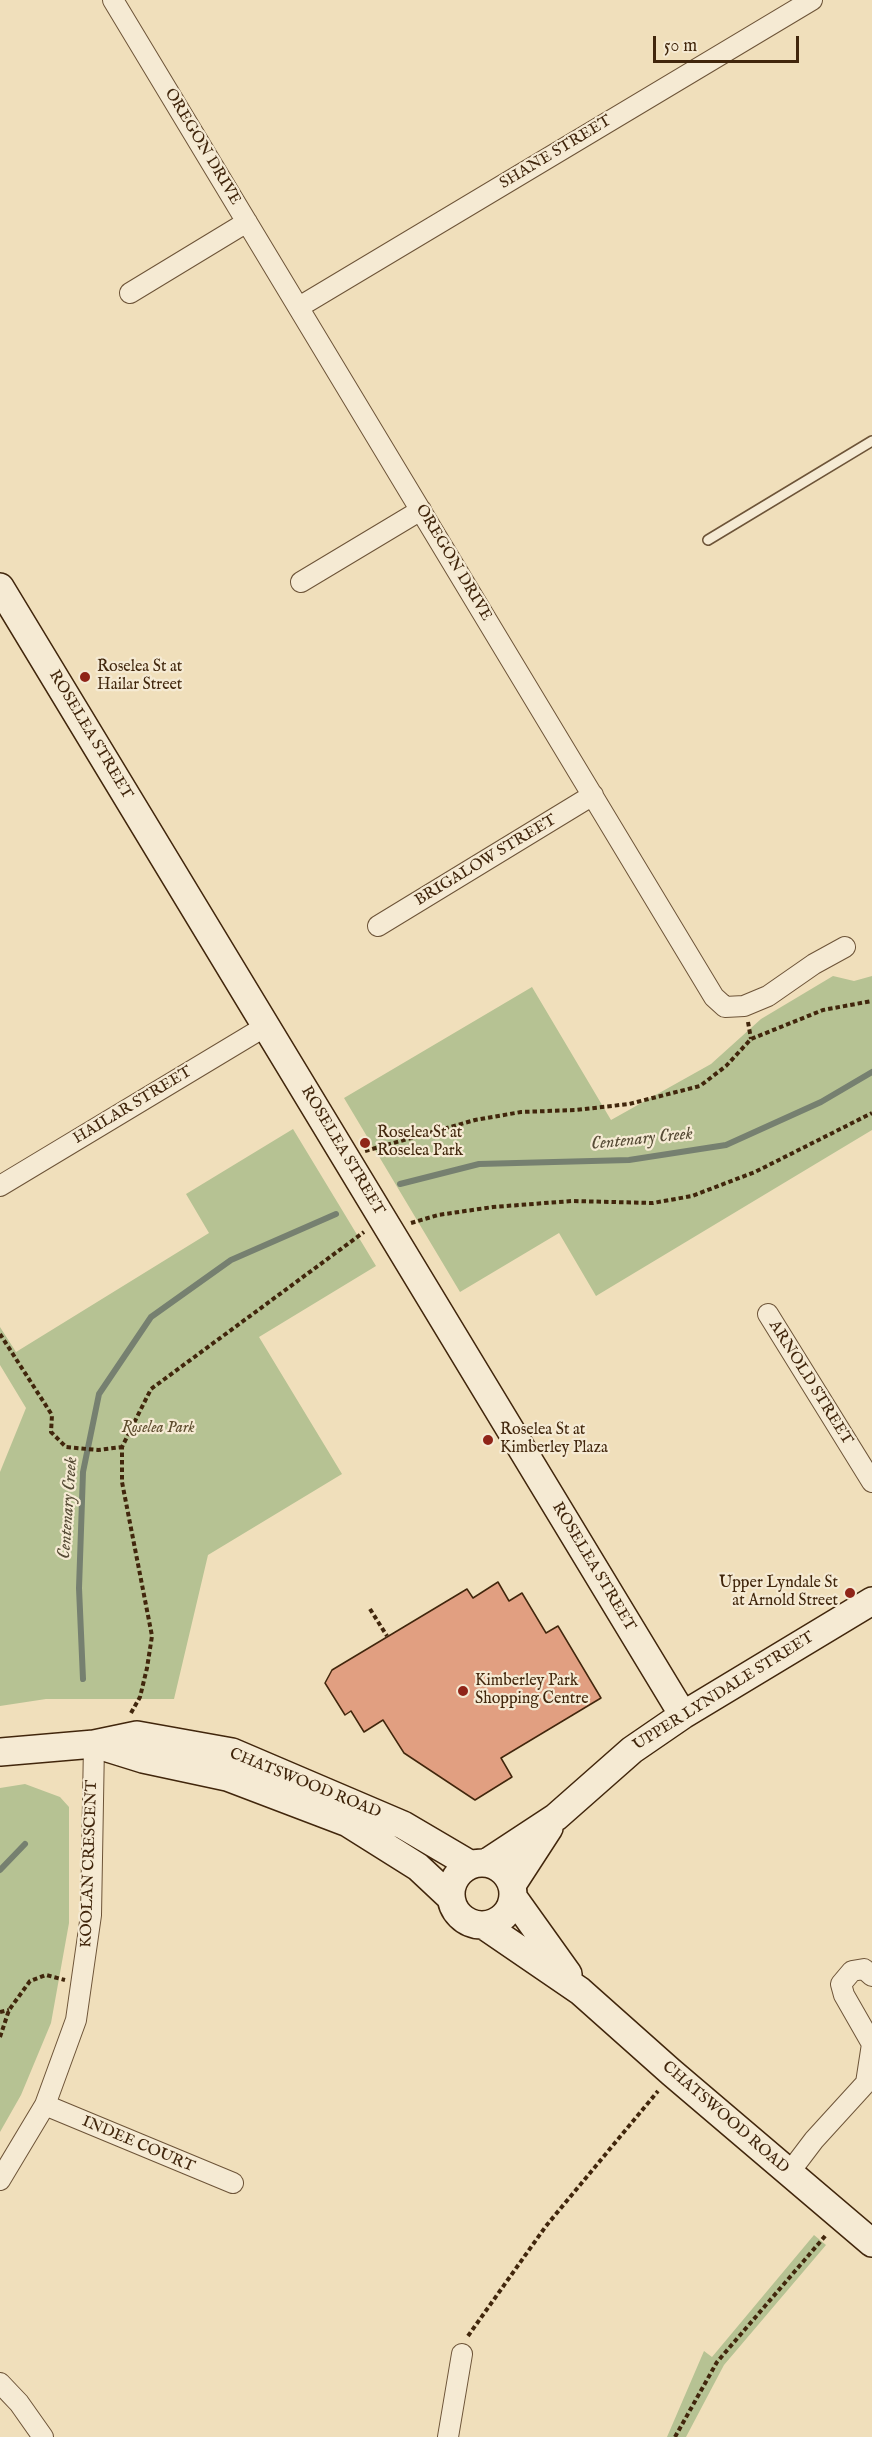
<!DOCTYPE html>
<style>
body{margin:0}
#map{position:relative;width:872px;height:2437px;overflow:hidden;background:#f0dfbb;font-family:"IM FELL English",serif}
canvas{display:block}
.scale{position:absolute;left:653px;top:36px;width:146px;height:27px;box-sizing:border-box;border:3px solid #41260c;border-top:0;padding-left:8px;font-size:18px;line-height:21px;white-space:nowrap;color:#41260c;-webkit-text-stroke:4px #f5ead3;paint-order:stroke}
</style>
<div id="map">
<canvas width="872" height="2437"></canvas>
<div class="scale">50 m</div>
</div>
<script>
const ctx = document.querySelector('canvas').getContext('2d');
ctx.lineJoin = 'round';
function fill(path, color) { ctx.fillStyle = color; ctx.fill(path, 'evenodd'); }
const poly = rows => new Path2D(rows.map(r => 'M' + r).join(''));
function trace(path, color, width, dash) { ctx.strokeStyle = color; ctx.lineWidth = width; ctx.lineCap = dash ? 'butt' : 'round'; ctx.setLineDash(dash || []); ctx.stroke(path); }
function write(font, color, halo, rows, align = 'center') {
  ctx.font = font + ' "IM FELL English",serif'; ctx.lineWidth = 4.5; ctx.setLineDash([]); ctx.textBaseline = 'middle'; ctx.strokeStyle = halo; ctx.fillStyle = color; for (const [text, x, y, turn = 0] of rows) {
    ctx.save(); ctx.translate(x, y); ctx.rotate((+turn || 0) * Math.PI / 180); ctx.textAlign = isNaN(turn) ? turn : align; if (halo) ctx.strokeText(text, 0, 0); ctx.fillText(text, 0, 0); ctx.restore();
  }
}
const green = poly([
 [833,976,854,981,872,976,872,1130,596,1296,559,1233,460,1292,344,1098,532,987,611,1120,711,1064,761,1019],
 [293,1129,376,1266,259,1337,342,1474,208,1555,174,1699,46,1699,0,1706,0,1472,26,1408,0,1365,0,1327,16,1352,209,1233,186,1194],
 [25,1784,60,1797,69,1807,69,1923,51,2023,21,2095,0,2132,0,1788],
 [814,2235,826,2245,724,2365,686,2437,667,2437,704,2351,712,2357]
]);
const stream = poly([
 [400,1184,479,1164,629,1160,726,1145,821,1102,872,1072],
 [83,1679,79,1588,83,1472,99,1394,151,1317,231,1260,336,1214],
 [0,1870,25,1844]
]);
const building = poly([
 [498,1582,509,1601,522,1593,546,1633,558,1626,601,1698,501,1758,512,1777,475,1800,404,1753,383,1720,364,1732,351,1711,345,1715,325,1683,332,1670,467,1589,473,1598,498,1582]
]);
const path = poly([
 [748,1022,751,1039],
 [365,1151,475,1120,521,1112,576,1110,629,1104,700,1086,726,1066,751,1039,823,1010,872,1001],
 [411,1223,438,1215,493,1207,572,1201,653,1203,692,1196,755,1172,872,1113],
 [0,1334,52,1415,51,1432,66,1447,98,1450,122,1447],
 [370,1609,387,1636],
 [131,1713,140,1697,147,1668,152,1636,122,1482,122,1447,151,1389,364,1232],
 [0,2012,9,2010],
 [0,2037,9,2010,30,1981,46,1975,65,1980],
 [468,2336,546,2226,658,2091],
 [675,2437,717,2362,826,2235]
]);
const lane = poly([
 [708,540,872,441]
]);
const street = poly([
 [113,0,714,997,725,1007,744,1006,768,996,814,964,845,947],
 [130,293,247,222],
 [299,307,812,0],
 [301,582,421,510],
 [378,926,593,795],
 [0,1186,266,1026],
 [768,1314,872,1482],
 [866,2083,872,2044,844,1995,841,1984,852,1971,864,1969,872,1976],
 [45,2105,233,2183],
 [789,2173,814,2140,866,2083,872,2079],
 [0,2180,45,2105,76,2020,91,1915,94,1744],
 [0,2383,19,2403,43,2437],
 [448,2437,462,2354]
]);
const secondary = poly([
 [0,587,683,1715],
 [98,1745,143,1759,227,1777,348,1823,418,1867,450,1897],
 [0,1752,94,1744,137,1735,232,1752,403,1825,471,1865],
 '451 1894a31 31 0 1 1 62 0a31 31 0 1 1-62 0Z',
 [486,1863,556,1817,632,1750,683,1715,872,1601],
 [512,1885,549,1828],
 [513,1897,568,1974],
 [485,1926,580,1991,671,2072,872,2243]
]);
const markers = [
 [85,677,6,"#8f2418"],
 [365,1143,6,"#8f2418"],
 [488,1440,6,"#8f2418"],
 [850,1593,6,"#8f2418"],
 [463,1691,6,"#8f2418"]
];
const streetNames = [
 ["OREGON DRIVE",202,147,59],
 ["SHANE STREET",556,153,-31],
 ["OREGON DRIVE",453,563,59],
 ["ROSELEA STREET",90,735,59],
 ["BRIGALOW STREET",486,861,-31],
 ["HAILAR STREET",133,1106,-31],
 ["ROSELEA STREET",342,1151,59],
 ["ARNOLD STREET",810,1383,58],
 ["ROSELEA STREET",593,1567,59],
 ["UPPER LYNDALE STREET",724,1692,-32],
 ["CHATSWOOD ROAD",305,1784,22],
 ["KOOLAN CRESCENT",90,1864,-88],
 ["CHATSWOOD ROAD",725,2118,41],
 ["INDEE COURT",138,2145,23]
];
const poiNames = [
 ["Roselea St at",97,668],
 ["Hailar Street",97,686],
 ["Roselea St at",377,1134],
 ["Roselea Park",377,1152],
 ["Roselea St at",500,1431],
 ["Kimberley Plaza",500,1449],
 ["Upper Lyndale St",838,1584,"right"],
 ["at Arnold Street",838,1602,"right"],
 ["Kimberley Park",475,1682],
 ["Shopping Centre",475,1700]
];
const parkNames = [
 ["Roselea Park",158,1429]
];
const waterNames = [
 ["Centenary Creek",642,1140,-6],
 ["Centenary Creek",69,1508,-86]
];
fill(green, '#b6c293');
trace(stream, '#768070', 6);
fill(building, '#e19f81');
trace(building, '#41260c', 1.5);
trace(lane, '#6d5438', 12);
trace(street, '#6d5438', 22);
trace(secondary, '#41260c', 30);
trace(path, '#41260c', 4, [4.5, 3]);
trace(lane, '#f5ead3', 9);
trace(street, '#f5ead3', 20);
trace(secondary, '#f5ead3', 27);
for (const [x, y, r, color] of markers) { const dot = new Path2D(); dot.arc(x, y, r, 0, 2 * Math.PI); ctx.fillStyle = color; ctx.fill(dot); trace(dot, '#f5ead3', 2); }
write('16px', '#41260c', '#f5ead3', streetNames);
write('16px', '#41260c', '#f5ead3', poiNames, 'left');
write('italic 16px', '#5e4d2e', '#f5ead3', parkNames);
write('italic 18px', '#574c36', '#f5ead3', waterNames);
</script>
